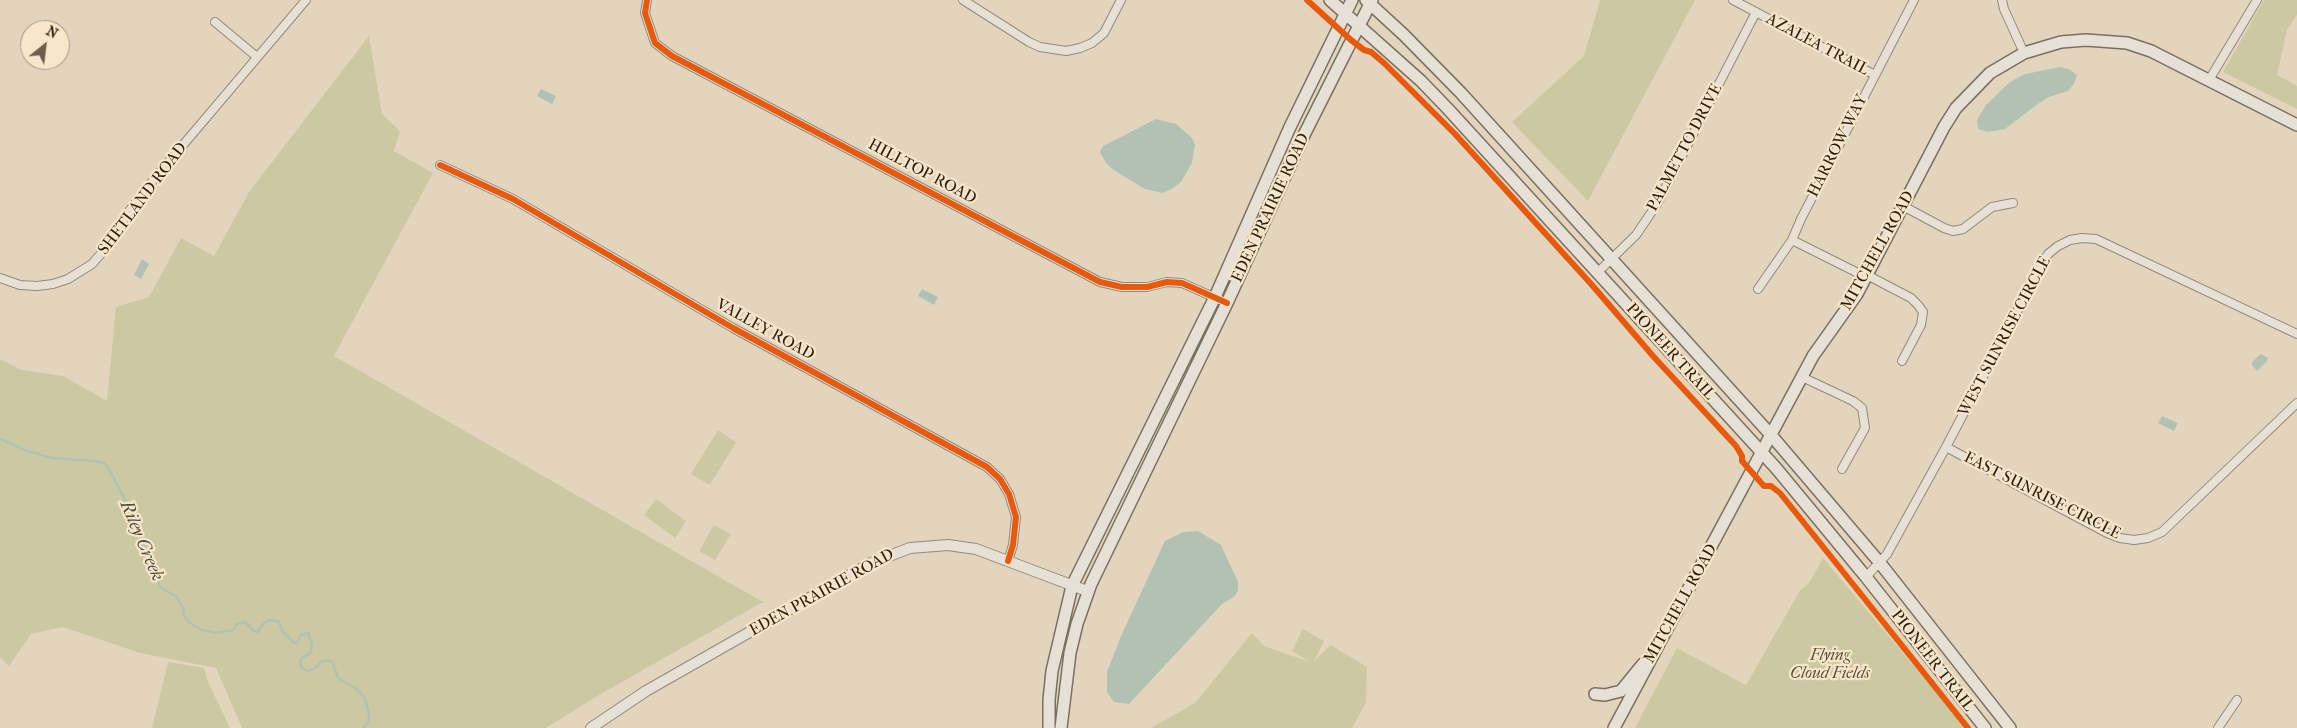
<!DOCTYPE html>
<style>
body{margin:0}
#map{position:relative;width:2297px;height:728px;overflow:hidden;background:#e3d5bd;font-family:"IM FELL French Canon",serif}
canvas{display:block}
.north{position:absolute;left:20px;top:20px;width:50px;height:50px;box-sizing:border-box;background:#f7e6ca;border:1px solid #a5967f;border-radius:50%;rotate:29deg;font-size:14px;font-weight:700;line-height:20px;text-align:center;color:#2b1e0e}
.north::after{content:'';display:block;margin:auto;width:18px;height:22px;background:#6b5e4b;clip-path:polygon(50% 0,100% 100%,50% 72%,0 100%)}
</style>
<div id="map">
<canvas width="2297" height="728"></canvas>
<div class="north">N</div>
</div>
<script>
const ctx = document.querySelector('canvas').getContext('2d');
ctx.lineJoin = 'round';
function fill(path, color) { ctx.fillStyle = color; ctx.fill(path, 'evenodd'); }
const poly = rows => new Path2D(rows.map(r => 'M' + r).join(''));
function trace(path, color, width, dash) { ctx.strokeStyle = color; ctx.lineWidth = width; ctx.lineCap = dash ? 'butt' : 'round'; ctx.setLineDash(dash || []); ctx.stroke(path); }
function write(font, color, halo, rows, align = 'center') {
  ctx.font = font + ' "IM FELL French Canon",serif'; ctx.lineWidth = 4.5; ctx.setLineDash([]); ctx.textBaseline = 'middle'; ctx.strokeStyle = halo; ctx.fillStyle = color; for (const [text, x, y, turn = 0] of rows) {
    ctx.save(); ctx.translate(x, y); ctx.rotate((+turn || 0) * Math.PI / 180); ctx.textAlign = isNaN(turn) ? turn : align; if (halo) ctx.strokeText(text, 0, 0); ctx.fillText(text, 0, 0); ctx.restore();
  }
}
const green = poly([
 [1600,0,1695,0,1588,201,1512,122,1584,56],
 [2264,0,2297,0,2297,15,2287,30,2277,75,2297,86,2297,109,2223,72],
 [369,36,382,114,400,131,394,151,433,173,334,356,763,602,599,695,546,728,242,728,216,668,140,653,63,627,31,634,9,666,0,657,0,359,22,370,63,376,107,401,116,307,149,297,181,238,214,256,249,192],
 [718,430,736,442,710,485,691,474],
 [656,499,686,521,675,538,644,515],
 [714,525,731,534,715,560,699,551],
 [1823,558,1966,728,1635,728,1677,648,1746,685,1799,592,1809,583],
 [1303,629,1324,641,1314,661,1331,645,1367,667,1366,703,1352,728,1151,728,1195,703,1252,633,1264,646,1310,662,1292,651],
 [168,662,204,668,208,682,230,728,152,728]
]);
const water = poly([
 [2060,67,2069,69,2077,75,2074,84,2068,91,2049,97,2038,104,2005,129,1988,132,1978,129,1977,120,1986,105,2010,82,2025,74],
 [541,89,556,96,552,104,537,96],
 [1156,119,1176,124,1192,138,1195,145,1192,163,1181,182,1172,189,1163,193,1145,189,1112,169,1106,163,1100,152,1103,146],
 [142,259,149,264,141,279,134,275],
 [922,289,938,297,934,305,918,296],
 [2261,354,2268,358,2267,361,2257,371,2252,365,2252,362],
 [2162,416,2178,423,2174,431,2158,423],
 [1198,531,1221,545,1238,582,1238,590,1235,596,1222,604,1129,704,1114,702,1107,692,1107,672,1121,636,1165,541,1183,532]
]);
const stream = poly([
 [0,439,27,451,52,458,95,461,104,463,110,471,129,508,146,552,154,566,160,587,177,597,183,608,184,616,190,623,202,630,217,633,233,630,237,624,245,622,254,631,258,632,263,624,269,620,279,622,283,632,293,642,297,643,301,635,308,633,312,644,311,652,301,659,300,663,302,668,308,671,314,669,322,661,332,661,338,678,355,688,365,698,369,715,369,721,363,728]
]);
const minor = poly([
 [647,0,645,13,655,43,672,56,1100,282,1122,287,1147,287,1167,282,1182,283,1227,303],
 [963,0,1029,42,1040,47,1066,51,1080,48,1092,43,1104,33,1121,0],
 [1733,0,1875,75],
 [2002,0,2004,9,2024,53],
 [215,22,257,57],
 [2209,80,2257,0],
 [440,165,513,199,733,328,987,467,1000,479,1009,494,1016,517,1013,545,1008,561],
 [1903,206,1944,228,1953,231,1963,229,1992,207,2013,203],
 [1792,240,1856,272,1867,275,1911,298,1918,305,1923,312,1921,325,1902,361],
 [1598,272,1636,235,1657,204,1756,12],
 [0,278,20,285,37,286,53,284,68,279,92,264,106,248,130,210,155,178,306,0],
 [1758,289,1792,240,1801,219,1914,0],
 [1802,377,1853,401,1862,408,1865,428,1842,469],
 [1946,447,2107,533,2120,538,2134,540,2148,538,2162,532,2297,403],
 [1866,577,1887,554,1946,447,2041,266,2048,254,2058,246,2070,240,2082,238,2096,239,2297,334],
 [2218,728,2237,700]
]);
const tertiary = poly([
 [591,728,646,691,871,563,910,548,948,545,976,549,1087,591]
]);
const secondary = poly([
 [1330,0,1421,81,1448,109,1776,468,1866,577,1985,728],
 [1366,0,1404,35,1461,93,1771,435,1880,563,2010,728],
 [1595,694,1605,695,1621,691,1643,664],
 [1049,728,1049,700,1052,671,1072,586,1215,297,1290,127,1352,0],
 [1061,728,1070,653,1077,624,1091,584,1227,303,1304,135,1372,0],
 [1614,728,1813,356,1857,294,1944,127,1956,108,1990,73,2024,53,2061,42,2086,40,2127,43,2151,51,2297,125]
]);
const cycleway = poly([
 [647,0,645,13,655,43,672,56,1100,282,1122,287,1147,287,1167,282,1182,283,1227,303],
 [1307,0,1351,40,1364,50,1371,52,1384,63,1455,134,1592,285,1653,356,1736,446,1742,456,1742,461,1764,486,1771,486,1780,493,1968,728],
 [440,165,513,199,733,328,987,467,1000,479,1009,494,1016,517,1013,545,1008,561]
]);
const streetNames = [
 ["AZALEA TRAIL",1817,45,28],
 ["HARROW WAY",1838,146,-63],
 ["PALMETTO DRIVE",1685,148,-62],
 ["HILLTOP ROAD",922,172,28],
 ["SHETLAND ROAD",143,199,-53],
 ["EDEN PRAIRIE ROAD",1271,208,-65],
 ["MITCHELL ROAD",1878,251,-61],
 ["VALLEY ROAD",765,330,29],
 ["WEST SUNRISE CIRCLE",2005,337,-62],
 ["PIONEER TRAIL",1670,352,48],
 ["EAST SUNRISE CIRCLE",2042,496,27],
 ["EDEN PRAIRIE ROAD",822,593,-29],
 ["MITCHELL ROAD",1681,604,-61],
 ["PIONEER TRAIL",1932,661,52]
];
const parkNames = [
 ["Flying",1830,656],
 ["Cloud Fields",1830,674]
];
const waterNames = [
 ["Riley Creek",141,541,67]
];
fill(green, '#ccc9a2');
fill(water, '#b1c2b2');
trace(stream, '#b1c2b2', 2.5);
trace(minor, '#92897a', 10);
trace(tertiary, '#92897a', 12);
trace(secondary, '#797062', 14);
trace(minor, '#e7e0d5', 8);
trace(tertiary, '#e7e0d5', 10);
trace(secondary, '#e7e0d5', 11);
trace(cycleway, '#e8590c', 6);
write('16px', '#2b1e0e', '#f7e6ca', streetNames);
write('italic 16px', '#564e34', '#f7e6ca', parkNames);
write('italic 18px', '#4d4d3e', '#f7e6ca', waterNames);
</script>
